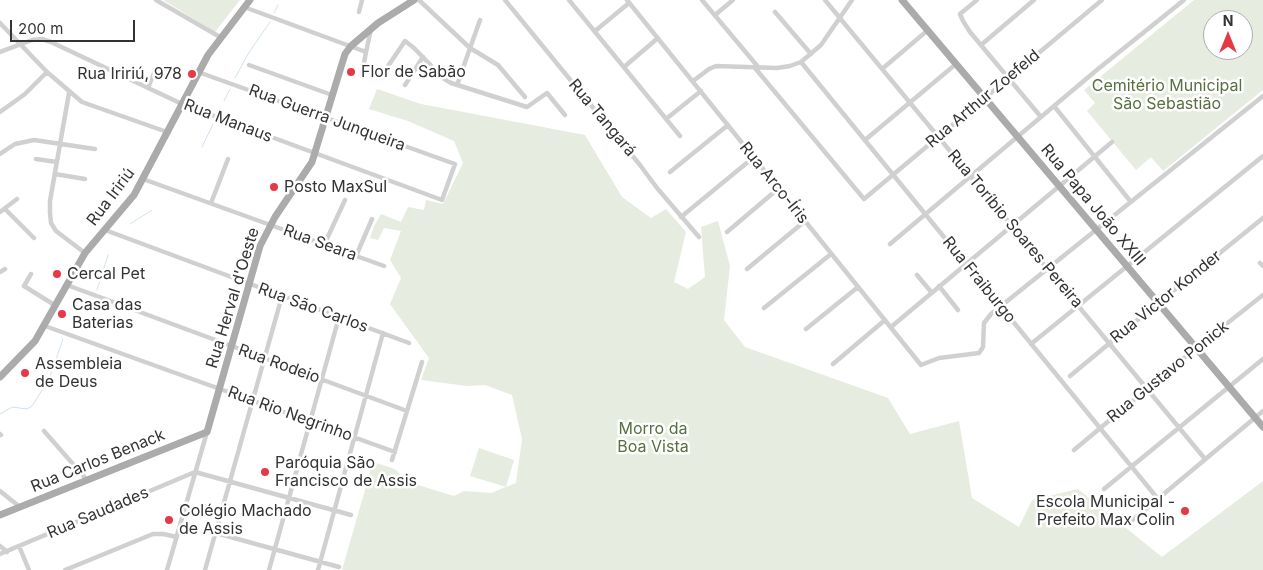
<!DOCTYPE html>
<meta charset="utf-8">
<style>
body{margin:0}
#map{position:relative;width:1263px;height:570px;overflow:hidden;background:#fff;font-family:Inter,sans-serif}
canvas{display:block}
.north{position:absolute;left:1203px;top:10px;width:50px;height:50px;box-sizing:border-box;background:#fff;border:1px solid #adadad;border-radius:50%;rotate:0deg;font-size:14px;font-weight:700;line-height:20px;text-align:center;color:#333}
.north::after{content:'';display:block;margin:auto;width:18px;height:22px;background:#e63946;clip-path:polygon(50% 0,100% 100%,50% 72%,0 100%)}
.scale{position:absolute;left:10px;top:20px;width:125px;height:22px;box-sizing:border-box;border:2px solid #333;border-top:0;padding-left:6px;font-size:15px;line-height:18px;white-space:nowrap;color:#333;-webkit-text-stroke:4px #fff;paint-order:stroke}
</style>
<div id="map">
<canvas width="1263" height="570"></canvas>
<div class="north">N</div>
<div class="scale">200 m</div>
</div>
<script>
const ctx = document.querySelector('canvas').getContext('2d');
ctx.lineJoin = 'round';
function fill(path, color) { ctx.fillStyle = color; ctx.fill(path, 'evenodd'); }
const poly = rows => new Path2D(rows.map(r => 'M' + r).join(''));
function trace(path, color, width, dash) { ctx.strokeStyle = color; ctx.lineWidth = width; ctx.lineCap = dash ? 'butt' : 'round'; ctx.setLineDash(dash || []); ctx.stroke(path); }
function write(font, color, halo, rows, align = 'center') {
  ctx.font = font + ' Inter,sans-serif'; ctx.lineWidth = 5; ctx.setLineDash([]); ctx.textBaseline = 'middle'; ctx.strokeStyle = halo; ctx.fillStyle = color; for (const [text, x, y, turn = 0] of rows) {
    ctx.save(); ctx.translate(x, y); ctx.rotate((+turn || 0) * Math.PI / 180); ctx.textAlign = isNaN(turn) ? turn : align; if (halo) ctx.strokeText(text, 0, 0); ctx.fillText(text, 0, 0); ctx.restore();
  }
}
const green = poly([
 [163,0,240,0,215,32],
 [1194,0,1263,0,1263,90,1163,171,1151,157,1136,170,1087,111,1095,103,1084,90],
 [1213,20,1243,20,1243,50,1213,50],
 [377,89,421,104,585,135,622,197,651,218,666,209,686,232,674,282,688,289,705,277,701,227,718,221,730,266,724,320,745,347,888,398,910,434,959,421,972,498,1019,527,1032,500,1078,489,1162,557,1263,481,1263,570,342,570,373,462,395,469,408,482,454,496,464,491,491,493,516,483,522,439,512,395,485,385,467,386,421,380,429,358,390,304,401,278,390,260,401,231,384,228,378,240,370,238,374,226,381,214,401,222,408,207,424,210,426,200,443,204,463,163,454,141,408,121,369,109],
 [479,448,514,460,506,487,470,476]
]);
const stream = poly([
 [274,13,278,5],
 [235,78,248,54,270,22],
 [224,101,230,89],
 [202,147,213,124],
 [130,224,152,210],
 [97,290,108,255],
 [0,414,12,407,27,409,32,406,49,379,63,339]
]);
const minor = poly([
 [156,0,220,37],
 [419,0,470,48,498,65,525,97],
 [505,0,640,165,657,188,699,237],
 [569,0,680,136],
 [627,0,921,365,939,358,979,353,983,347,984,323,991,314,1263,96],
 [702,0,759,68],
 [825,0,1205,459],
 [977,0,960,14,963,21,970,32,1041,117],
 [244,7,366,52,363,68,377,75,382,75,405,41,414,48,443,78,451,83,527,107,547,93,565,115],
 [359,12,362,0],
 [775,12,811,54],
 [715,15,733,0],
 [0,23,47,72,82,102,167,132],
 [595,31,629,3],
 [981,45,1034,0],
 [0,52,32,40,42,39,51,42,182,104,442,200,455,164,198,72],
 [366,52,371,29],
 [801,62,1158,499],
 [249,65,332,95],
 [624,67,658,38],
 [755,68,864,199,1102,0],
 [882,69,928,30],
 [693,81,709,69,716,66,777,68,790,66,801,62,821,45,852,0],
 [405,85,423,57],
 [457,85,480,20],
 [148,88,156,68],
 [69,93,50,201,50,213,51,223,56,231,85,253],
 [1054,106,1131,202],
 [0,112,25,94,47,72],
 [666,119,701,91],
 [865,140,956,64],
 [0,154,15,144,34,140,95,149],
 [36,159,57,162],
 [670,172,728,125],
 [55,174,85,179],
 [143,179,384,266],
 [211,203,228,159],
 [5,209,34,238],
 [0,212,17,199],
 [681,217,754,157],
 [105,230,409,343],
 [727,232,779,188],
 [890,244,1098,69,1184,0],
 [324,245,345,200],
 [356,256,372,219],
 [1260,263,1263,266],
 [747,269,805,221],
 [0,272,5,269],
 [31,274,24,286,56,306],
 [917,275,932,293],
 [67,285,407,411],
 [939,286,958,310],
 [764,308,831,254],
 [45,326,395,452],
 [891,327,1112,142],
 [806,329,858,287],
 [1031,344,1263,156],
 [833,364,885,320],
 [1070,376,1158,303,1263,218],
 [44,431,87,480],
 [0,434,1,435],
 [1074,450,1196,348,1263,295],
 [392,460,422,362],
 [1104,489,1263,359],
 [0,491,20,507],
 [1129,523,1263,411],
 [216,533,339,567],
 [0,546,7,552],
 [19,546,29,570],
 [0,554,195,472,351,515],
 [65,570,153,534,163,534,177,537],
 [167,570,207,432],
 [205,570,282,296],
 [269,570,339,317],
 [318,570,383,333]
]);
const primary = poly([
 [902,0,1263,427],
 [0,377,35,341,85,253,134,195,208,55,250,0],
 [0,515,207,432,260,246,275,217,312,162,345,54,351,46,378,23,414,0]
]);
const markers = [
 [351,72,5,"#e63946"],
 [192,74,5,"#e63946"],
 [274,187,5,"#e63946"],
 [57,274,5,"#e63946"],
 [62,314,5,"#e63946"],
 [25,373,5,"#e63946"],
 [265,472,5,"#e63946"],
 [1185,511,5,"#e63946"],
 [169,520,5,"#e63946"]
];
const poiNames = [
 ["Flor de Sabão",361,72],
 ["Rua Iririú, 978",182,74,"right"],
 ["Posto MaxSul",284,187],
 ["Cercal Pet",67,274],
 ["Casa das",72,305],
 ["Baterias",72,323],
 ["Assembleia",35,364],
 ["de Deus",35,382],
 ["Paróquia São",275,463],
 ["Francisco de Assis",275,481],
 ["Escola Municipal -",1175,502,"right"],
 ["Prefeito Max Colin",1175,520,"right"],
 ["Colégio Machado",179,511],
 ["de Assis",179,529]
];
const parkNames = [
 ["Cemitério Municipal",1167,86],
 ["São Sebastião",1167,104],
 ["Morro da",653,429],
 ["Boa Vista",653,447]
];
const streetNames = [
 ["Rua Arthur Zoefeld",983,99,-40],
 ["Rua Guerra Junqueira",327,118,20],
 ["Rua Tangará",602,118,50],
 ["Rua Manaus",228,121,21],
 ["Rua Arco-Íris",774,183,51],
 ["Rua Iririú",111,197,-53],
 ["Rua Papa João XXIII",1093,205,50],
 ["Rua Toríbio Soares Pereira",1015,229,50],
 ["Rua Seara",320,243,20],
 ["Rua Fraiburgo",979,280,51],
 ["Rua Victor Konder",1166,297,-39],
 ["Rua Herval d'Oeste",233,298,-73],
 ["Rua São Carlos",313,308,20],
 ["Rua Rodeio",279,364,20],
 ["Rua Gustavo Ponick",1168,372,-39],
 ["Rua Rio Negrinho",290,414,20],
 ["Rua Carlos Benack",98,461,-22],
 ["Rua Saudades",98,513,-23]
];
fill(green, '#e6ecdf');
trace(stream, '#cfe2ee', 1);
trace(minor, '#d0d0d0', 4.5);
trace(primary, '#ababab', 7);
for (const [x, y, r, color] of markers) { const dot = new Path2D(); dot.arc(x, y, r, 0, 2 * Math.PI); ctx.fillStyle = color; ctx.fill(dot); trace(dot, '#fff', 2); }
write('16px', '#333', '#fff', poiNames, 'left');
write('16px', '#56703f', '#fff', parkNames);
write('16px', '#333', '#fff', streetNames);
</script>
